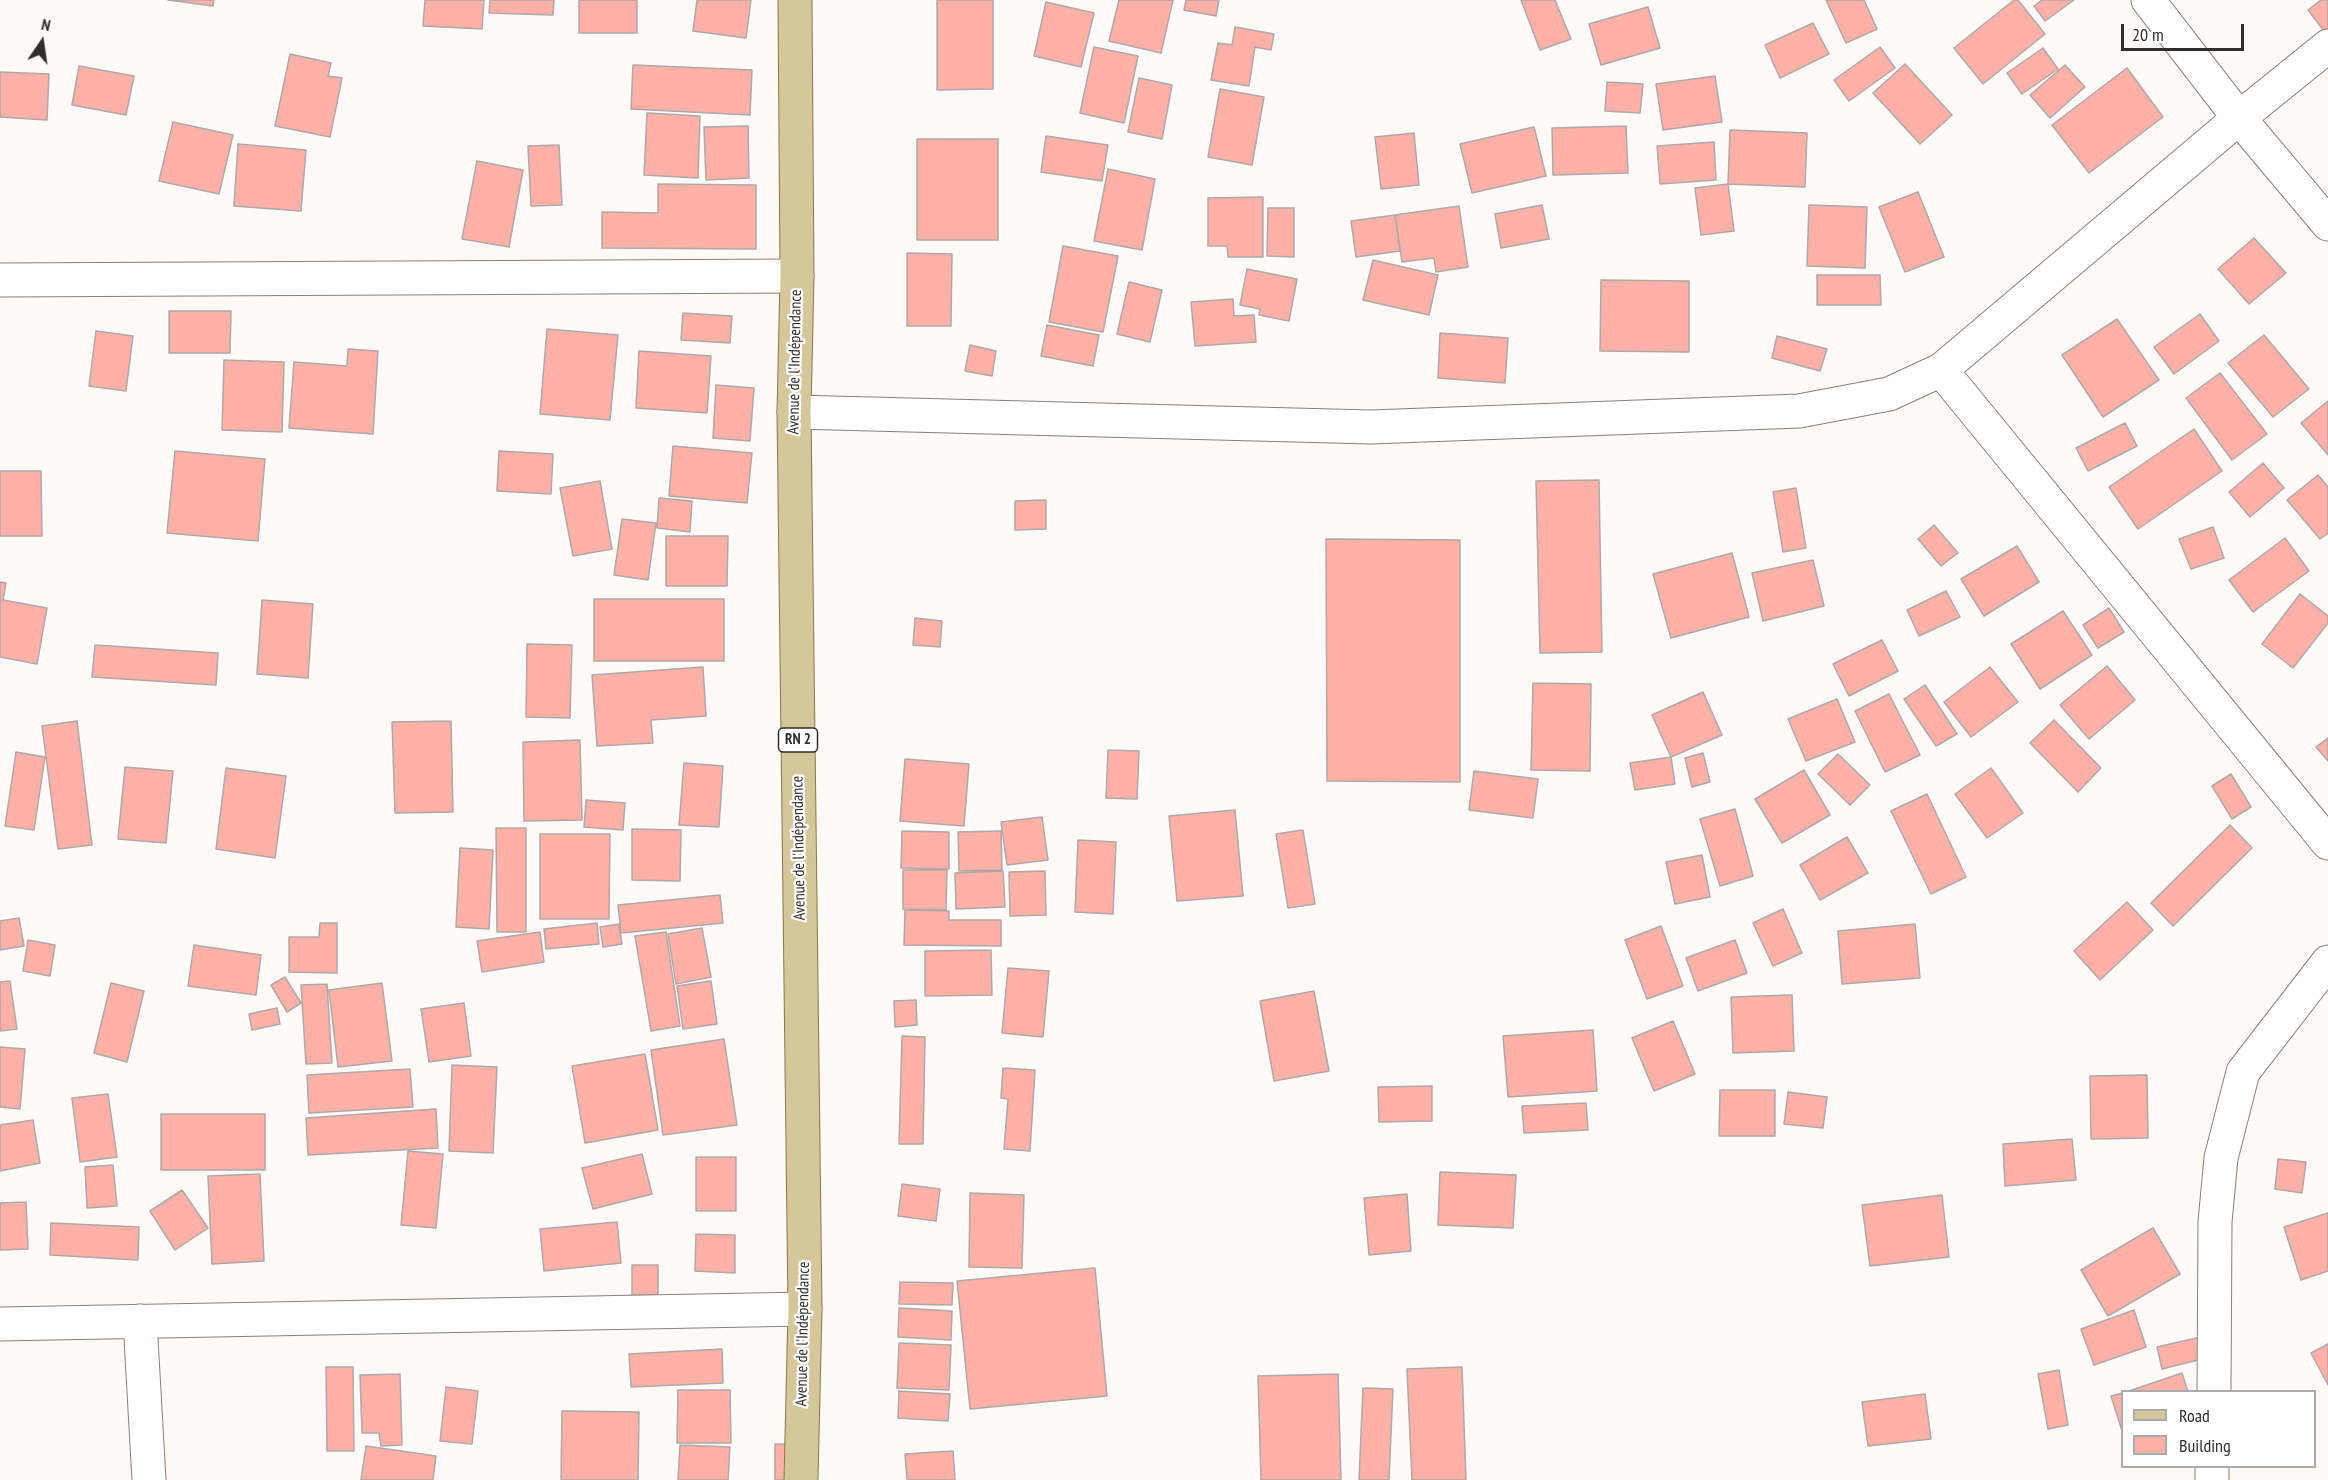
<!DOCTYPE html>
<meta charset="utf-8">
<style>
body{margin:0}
#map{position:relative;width:2328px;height:1480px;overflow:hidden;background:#fefaf7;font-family:"PT Sans Narrow",sans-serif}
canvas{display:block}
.legend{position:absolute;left:2121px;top:1390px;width:195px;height:78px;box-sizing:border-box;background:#fff;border:2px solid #acabab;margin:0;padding:8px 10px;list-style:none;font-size:18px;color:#2f2e2d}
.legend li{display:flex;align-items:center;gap:12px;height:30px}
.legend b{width:30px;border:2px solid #acabab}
.north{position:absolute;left:12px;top:12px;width:60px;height:60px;-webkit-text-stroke:4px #fff;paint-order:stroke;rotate:13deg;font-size:16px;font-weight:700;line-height:24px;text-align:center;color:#2f2e2d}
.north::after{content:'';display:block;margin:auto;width:21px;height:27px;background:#2f2e2d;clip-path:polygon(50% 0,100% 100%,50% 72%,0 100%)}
.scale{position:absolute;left:2121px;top:24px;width:123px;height:27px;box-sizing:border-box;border:3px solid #2f2e2d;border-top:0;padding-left:8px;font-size:18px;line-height:21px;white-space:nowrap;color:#2f2e2d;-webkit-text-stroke:4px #fff;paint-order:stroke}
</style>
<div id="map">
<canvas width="2328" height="1480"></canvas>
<ul class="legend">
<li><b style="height:8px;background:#d4c79a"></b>Road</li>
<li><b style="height:16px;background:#ffb0a7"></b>Building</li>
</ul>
<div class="north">N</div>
<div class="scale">20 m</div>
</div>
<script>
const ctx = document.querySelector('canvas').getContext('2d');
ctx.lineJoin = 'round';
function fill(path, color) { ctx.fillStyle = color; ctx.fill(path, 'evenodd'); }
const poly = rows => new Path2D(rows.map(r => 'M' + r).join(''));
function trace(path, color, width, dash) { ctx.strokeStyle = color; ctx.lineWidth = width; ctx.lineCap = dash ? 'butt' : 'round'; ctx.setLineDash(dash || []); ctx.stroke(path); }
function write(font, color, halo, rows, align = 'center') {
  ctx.font = font + ' "PT Sans Narrow",sans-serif'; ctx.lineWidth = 4.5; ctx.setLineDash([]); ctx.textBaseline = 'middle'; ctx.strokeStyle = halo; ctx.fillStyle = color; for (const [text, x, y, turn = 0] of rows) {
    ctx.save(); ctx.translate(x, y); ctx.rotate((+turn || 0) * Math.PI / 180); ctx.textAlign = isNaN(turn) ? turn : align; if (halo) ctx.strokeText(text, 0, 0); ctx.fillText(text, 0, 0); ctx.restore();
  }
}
const building = poly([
 [168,0,214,0,213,6,168,0],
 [425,0,484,0,482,29,423,26,425,0],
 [490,0,554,0,553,15,489,13,490,0],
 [579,0,637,0,637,33,579,33,579,0],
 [697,0,751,0,746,38,693,31,697,0],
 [937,0,993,0,993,89,937,90,937,0],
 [1119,0,1173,0,1161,53,1109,41,1119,0],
 [1186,0,1219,0,1216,16,1184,10,1186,0],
 [1521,0,1555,0,1571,39,1540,50,1521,0],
 [1826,0,1864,0,1877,29,1846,43,1826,0],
 [2014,0,2018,0,2045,34,1983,84,1954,48,2014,0],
 [2042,0,2074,0,2045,21,2034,6,2042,0],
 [2321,0,2328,0,2328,36,2308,10,2321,0],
 [1046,2,1094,13,1081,67,1034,56,1046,2],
 [1648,7,1660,48,1601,65,1589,24,1648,7],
 [1813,23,1829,54,1780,78,1765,45,1813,23],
 [1235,27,1274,34,1271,50,1255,47,1249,86,1211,80,1218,43,1232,45,1235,27],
 [1094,47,1138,56,1124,123,1080,113,1094,47],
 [1880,47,1895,68,1849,101,1834,80,1880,47],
 [2043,48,2058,69,2022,94,2007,73,2043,48],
 [290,54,331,63,328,76,342,78,330,137,275,126,290,54],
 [1905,64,1952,115,1920,144,1873,93,1905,64],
 [633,65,752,70,750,115,631,109,633,65],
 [2065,65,2085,87,2050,118,2030,95,2065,65],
 [79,66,134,76,126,115,72,105,79,66],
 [2127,68,2163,117,2089,173,2052,125,2127,68],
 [0,72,49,74,47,120,0,117,0,72],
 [1715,76,1722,122,1663,130,1656,84,1715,76],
 [1139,78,1172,85,1162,139,1128,132,1139,78],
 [1607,82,1643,84,1640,113,1605,111,1607,82],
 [1220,89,1264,97,1252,165,1208,157,1220,89],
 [647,113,700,116,698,178,644,175,647,113],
 [173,122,233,135,219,194,159,181,173,122],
 [748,126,749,178,706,180,704,127,748,126],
 [1626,126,1628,173,1553,175,1552,128,1626,126],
 [1534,127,1546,176,1472,193,1460,144,1534,127],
 [1730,130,1807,133,1805,187,1728,184,1730,130],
 [1414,133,1419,185,1381,189,1375,137,1414,133],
 [1046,136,1108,145,1102,181,1041,172,1046,136],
 [917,139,998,139,998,240,917,240,917,139],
 [1714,142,1716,180,1660,184,1657,146,1714,142],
 [238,144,306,150,301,211,234,206,238,144],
 [559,145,562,205,531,206,528,146,559,145],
 [477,161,523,170,509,247,462,239,477,161],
 [1108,169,1155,179,1142,250,1094,241,1108,169],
 [658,184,756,185,756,249,602,248,602,212,658,213,658,184],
 [1728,184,1734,231,1701,235,1695,188,1728,184],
 [1918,192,1944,257,1905,272,1879,207,1918,192],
 [1263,197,1263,257,1228,257,1227,246,1208,246,1208,198,1263,197],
 [1542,205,1549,239,1501,248,1495,214,1542,205],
 [1809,205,1867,207,1865,268,1807,266,1809,205],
 [1459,206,1468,267,1436,272,1434,258,1402,262,1395,215,1459,206],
 [1268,208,1294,208,1294,257,1267,256,1268,208],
 [1395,215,1400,251,1356,257,1351,221,1395,215],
 [2254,238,2286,273,2249,304,2218,269,2254,238],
 [1063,246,1118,256,1103,332,1049,322,1063,246],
 [907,253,952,254,951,326,907,326,907,253],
 [1373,260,1438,275,1429,315,1363,300,1373,260],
 [1247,269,1297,279,1289,321,1259,315,1260,309,1240,305,1247,269],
 [1817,275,1880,275,1881,305,1817,305,1817,275],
 [1601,280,1689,281,1689,352,1600,351,1601,280],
 [1129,282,1162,290,1150,342,1117,334,1129,282],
 [1233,299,1234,316,1254,315,1256,342,1195,346,1191,302,1233,299],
 [169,311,231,311,230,353,169,353,169,311],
 [683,313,732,316,730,343,681,340,683,313],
 [2200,314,2219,341,2174,374,2154,347,2200,314],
 [2117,319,2159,380,2103,417,2062,355,2117,319],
 [1047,325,1099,335,1093,366,1041,356,1047,325],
 [547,329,618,335,610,420,540,414,547,329],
 [96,331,133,336,126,391,89,386,96,331],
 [1440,333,1508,338,1505,383,1438,378,1440,333],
 [2264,335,2309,389,2273,417,2228,363,2264,335],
 [1777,336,1827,349,1820,371,1772,358,1777,336],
 [970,345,996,351,992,376,965,371,970,345],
 [348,349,378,351,373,434,289,428,294,362,347,366,348,349],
 [639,351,711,356,707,413,636,408,639,351],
 [224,360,284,362,282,432,222,430,224,360],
 [2220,373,2267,434,2232,460,2186,398,2220,373],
 [716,385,754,388,750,441,713,438,716,385],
 [2328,401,2328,455,2301,423,2328,401],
 [2125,423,2137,446,2088,471,2076,448,2125,423],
 [2194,429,2222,471,2138,529,2109,487,2194,429],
 [673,446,752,453,747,503,669,496,673,446],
 [175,451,265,459,258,541,167,533,175,451],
 [499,451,553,454,551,494,497,491,499,451],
 [2263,463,2284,488,2250,517,2229,492,2263,463],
 [0,471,41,471,42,536,0,536,0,471],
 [2318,475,2328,487,2328,533,2320,539,2287,500,2318,475],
 [1599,480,1602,652,1540,653,1536,481,1599,480],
 [600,481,612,549,573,556,560,488,600,481],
 [1796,488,1806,548,1783,552,1773,492,1796,488],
 [659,498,692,501,690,532,657,528,659,498],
 [1046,500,1046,529,1015,530,1015,501,1046,500],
 [622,519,656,523,648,580,614,575,622,519],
 [1934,525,1958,553,1941,566,1918,539,1934,525],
 [2213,527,2224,558,2191,569,2179,539,2213,527],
 [666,536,728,536,727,586,666,586,666,536],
 [2285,538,2309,571,2253,612,2229,580,2285,538],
 [1326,539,1460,540,1460,782,1327,781,1326,539],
 [2017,546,2039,582,1984,616,1961,579,2017,546],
 [1732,553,1749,617,1671,638,1653,574,1732,553],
 [1813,560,1824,606,1763,621,1752,573,1813,560],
 [0,582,6,583,3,600,47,608,37,664,0,657,0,582],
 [1946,591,1960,617,1919,636,1907,610,1946,591],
 [2300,594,2328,616,2328,623,2293,668,2262,644,2300,594],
 [594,599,724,599,724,661,594,661,594,599],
 [262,600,313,604,308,678,257,674,262,600],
 [2109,608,2124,632,2098,648,2083,625,2109,608],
 [2063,611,2092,655,2040,689,2011,644,2063,611],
 [915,618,942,621,940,647,913,645,915,618],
 [1882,640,1898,671,1849,696,1833,664,1882,640],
 [527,644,572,645,570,718,526,717,527,644],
 [95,645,218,653,216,685,92,677,95,645],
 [2107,666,2135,700,2089,739,2060,705,2107,666],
 [703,667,706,716,651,720,653,743,597,746,592,675,703,667],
 [1990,667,2018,702,1971,737,1944,702,1990,667],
 [1533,683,1591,684,1590,771,1531,770,1533,683],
 [1925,685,1957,734,1936,746,1904,699,1925,685],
 [1703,692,1722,735,1671,757,1652,715,1703,692],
 [1889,694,1920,755,1885,772,1855,711,1889,694],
 [1837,699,1855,742,1806,761,1788,719,1837,699],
 [2054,720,2101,768,2078,792,2030,743,2054,720],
 [77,721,92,845,58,849,42,726,77,721],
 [451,721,453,812,395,813,392,722,451,721],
 [2328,738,2328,761,2316,747,2328,738],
 [580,740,582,820,524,821,523,742,580,740],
 [1108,750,1139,751,1137,799,1106,798,1108,750],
 [16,752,45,757,34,830,5,826,16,752],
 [1703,753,1710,782,1692,787,1685,758,1703,753],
 [1838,754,1870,785,1850,805,1818,774,1838,754],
 [1671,757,1675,784,1635,790,1630,763,1671,757],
 [905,759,969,764,964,826,900,821,905,759],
 [684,763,723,766,719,827,679,825,684,763],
 [125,767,173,771,166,843,118,839,125,767],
 [226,768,286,776,275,858,216,849,226,768],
 [1991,768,2023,813,1987,838,1955,794,1991,768],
 [1804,770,1830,815,1782,843,1755,799,1804,770],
 [1474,771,1538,779,1533,818,1469,810,1474,771],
 [2231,774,2251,807,2232,819,2212,786,2231,774],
 [1927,794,1966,877,1931,894,1891,811,1927,794],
 [586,800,625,803,623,830,584,827,586,800],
 [1735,809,1753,876,1720,886,1700,819,1735,809],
 [1235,810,1243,896,1177,901,1169,816,1235,810],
 [1042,817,1048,860,1007,865,1001,822,1042,817],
 [2230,825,2252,848,2173,926,2151,903,2230,825],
 [496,828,526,828,526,932,497,932,496,828],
 [632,829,681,830,680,881,632,880,632,829],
 [1303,830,1315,904,1288,908,1276,834,1303,830],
 [902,831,949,832,949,869,901,868,902,831],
 [1001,831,1002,870,959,871,958,832,1001,831],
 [540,834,610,834,609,919,540,919,540,834],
 [1847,837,1868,873,1820,900,1800,865,1847,837],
 [1078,840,1116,842,1113,914,1075,912,1078,840],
 [460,848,493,850,489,929,456,927,460,848],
 [1702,855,1710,897,1675,904,1666,862,1702,855],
 [903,870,947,870,946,910,903,909,903,870],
 [1003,871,1005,907,956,909,955,873,1003,871],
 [1045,871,1046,915,1010,916,1009,872,1045,871],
 [720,895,723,923,621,933,618,905,720,895],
 [2127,902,2153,930,2100,980,2074,951,2127,902],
 [1783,909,1802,953,1773,966,1753,923,1783,909],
 [905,910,949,911,949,920,1001,920,1001,946,904,945,905,910],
 [19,918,24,946,0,950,0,921,19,918],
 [320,923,337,923,337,973,289,972,289,937,319,937,320,923],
 [597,923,599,944,546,949,544,929,597,923],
 [619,924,622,944,603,947,600,927,619,924],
 [1915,924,1920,978,1842,984,1838,931,1915,924],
 [1661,926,1683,986,1647,999,1625,940,1661,926],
 [702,928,711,977,676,984,668,934,702,928],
 [540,932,544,962,482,972,477,941,540,932],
 [666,932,680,1026,651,1031,635,936,666,932],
 [28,940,55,945,50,976,23,971,28,940],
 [1735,940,1747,973,1698,991,1686,958,1735,940],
 [194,945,261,955,256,995,188,986,194,945],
 [991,950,992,995,925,996,925,951,991,950],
 [1008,968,1049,971,1043,1037,1002,1033,1008,968],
 [285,977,301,1003,287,1012,271,985,285,977],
 [10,981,17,1029,0,1031,0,982,10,981],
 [711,981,717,1024,683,1029,677,986,711,981],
 [111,983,144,991,127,1062,94,1053,111,983],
 [382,983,392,1061,338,1067,329,990,382,983],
 [327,984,332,1063,306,1064,301,985,327,984],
 [1314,991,1329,1071,1274,1081,1260,1001,1314,991],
 [1792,995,1794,1051,1733,1053,1731,997,1792,995],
 [916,1000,917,1025,895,1027,894,1001,916,1000],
 [464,1003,471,1056,429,1062,421,1009,464,1003],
 [277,1008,280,1024,252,1030,249,1014,277,1008],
 [1673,1021,1695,1074,1654,1091,1632,1038,1673,1021],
 [1593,1030,1597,1091,1508,1097,1503,1036,1593,1030],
 [902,1036,925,1037,923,1144,899,1144,902,1036],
 [724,1039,737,1125,663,1135,651,1050,724,1039],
 [0,1047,25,1049,20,1109,0,1107,0,1047],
 [645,1054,658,1130,585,1143,572,1066,645,1054],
 [452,1065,497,1067,493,1153,449,1151,452,1065],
 [1003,1068,1035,1070,1030,1151,1004,1149,1008,1099,1001,1098,1003,1068],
 [410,1069,413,1107,309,1113,307,1075,410,1069],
 [2147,1075,2148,1138,2091,1139,2090,1076,2147,1075],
 [1432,1086,1432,1121,1379,1122,1378,1087,1432,1086],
 [1720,1090,1775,1090,1775,1136,1719,1136,1720,1090],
 [1788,1092,1827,1097,1823,1128,1784,1124,1788,1092],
 [108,1094,117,1157,80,1162,72,1098,108,1094],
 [1586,1103,1588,1130,1524,1133,1522,1106,1586,1103],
 [436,1109,438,1148,308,1155,306,1118,436,1109],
 [161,1114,265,1114,265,1170,161,1170,161,1114],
 [33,1120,40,1163,0,1171,0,1125,33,1120],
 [2072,1139,2076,1180,2005,1186,2003,1144,2072,1139],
 [408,1151,443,1154,436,1228,401,1225,408,1151],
 [642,1154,652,1194,593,1209,582,1168,642,1154],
 [696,1157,736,1157,736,1211,696,1211,696,1157],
 [2278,1159,2306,1162,2302,1193,2275,1189,2278,1159],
 [113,1165,117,1206,87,1208,85,1167,113,1165],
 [1440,1172,1516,1175,1513,1228,1438,1225,1440,1172],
 [260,1174,264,1261,212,1264,208,1176,260,1174],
 [902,1184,940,1189,936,1221,898,1216,902,1184],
 [182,1190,208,1228,175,1250,150,1211,182,1190],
 [970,1193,1024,1195,1022,1268,969,1267,970,1193],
 [1407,1194,1411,1251,1369,1255,1364,1198,1407,1194],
 [1942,1195,1949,1257,1870,1266,1862,1205,1942,1195],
 [26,1202,28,1249,0,1250,0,1203,26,1202],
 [2328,1213,2328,1271,2301,1280,2284,1227,2328,1213],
 [617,1222,621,1263,544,1271,540,1229,617,1222],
 [51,1223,139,1227,138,1260,50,1255,51,1223],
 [2153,1228,2180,1274,2108,1316,2081,1270,2153,1228],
 [696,1234,735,1235,735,1273,695,1271,696,1234],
 [632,1265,658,1265,658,1295,632,1295,632,1265],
 [1095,1268,1107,1396,970,1409,957,1281,1095,1268],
 [900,1282,953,1283,952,1305,899,1304,900,1282],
 [899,1308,952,1311,951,1340,898,1337,899,1308],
 [2134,1310,2146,1347,2094,1365,2081,1329,2134,1310],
 [2205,1336,2210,1357,2162,1369,2157,1347,2205,1336],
 [899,1343,951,1345,949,1390,897,1388,899,1343],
 [2328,1344,2328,1385,2311,1353,2328,1344],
 [722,1349,723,1383,631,1387,629,1354,722,1349],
 [326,1367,353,1367,354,1451,327,1451,326,1367],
 [1462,1367,1466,1480,1412,1480,1407,1369,1462,1367],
 [2059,1370,2068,1425,2048,1429,2038,1374,2059,1370],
 [2182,1373,2188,1392,2126,1392,2182,1373],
 [400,1374,402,1445,381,1446,379,1433,362,1433,360,1375,400,1374],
 [1338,1374,1341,1480,1261,1480,1258,1376,1338,1374],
 [446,1387,478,1391,472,1444,440,1441,446,1387],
 [1363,1388,1393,1389,1389,1480,1359,1480,1363,1388],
 [678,1390,730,1390,731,1443,677,1443,678,1390],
 [899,1391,950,1394,948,1421,898,1418,899,1391],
 [2122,1393,2122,1431,2111,1396,2122,1393],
 [1925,1394,1931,1439,1868,1446,1862,1402,1925,1394],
 [562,1411,639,1412,638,1480,561,1480,562,1411],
 [775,1444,793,1444,793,1480,775,1480,775,1444],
 [680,1445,730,1447,728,1480,678,1480,680,1445],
 [366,1446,436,1456,433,1480,361,1480,366,1446],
 [953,1451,955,1480,907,1480,905,1454,953,1451]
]);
const minor = poly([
 [0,280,797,276],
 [1941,370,2328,843],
 [794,412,1371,427,1799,411,1889,394,1941,370,2239,118,2328,46],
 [140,1321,149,1480],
 [0,1324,805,1309]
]);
const tertiary = poly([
 [2148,0,2239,118,2328,224],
 [2214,1392,2215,1222,2221,1158,2243,1072,2328,962],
 [2212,1480,2212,1466]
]);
const primary = poly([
 [795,0,797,276,794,412,805,1309,801,1480]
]);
const shields = [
 [798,740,39]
];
const shieldNames = [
 ["RN 2",798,740]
];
const streetNames = [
 ["Avenue de l'Indépendance",795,362,-89],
 ["Avenue de l'Indépendance",799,848,-91],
 ["Avenue de l'Indépendance",803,1334,-89]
];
fill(building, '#ffb0a7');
trace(building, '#aea8a8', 1.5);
trace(minor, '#85817e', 35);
trace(tertiary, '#85817e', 35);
trace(primary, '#887948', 35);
trace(minor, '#fff', 33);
trace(tertiary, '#fff', 33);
trace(primary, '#d4c79a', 33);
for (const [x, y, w] of shields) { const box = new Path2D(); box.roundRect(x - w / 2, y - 12, w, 24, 4.5); ctx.fillStyle = '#fff'; ctx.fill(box); trace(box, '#2f2e2d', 1.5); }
write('bold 15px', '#2f2e2d', null, shieldNames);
write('16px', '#2f2e2d', '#fff', streetNames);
</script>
